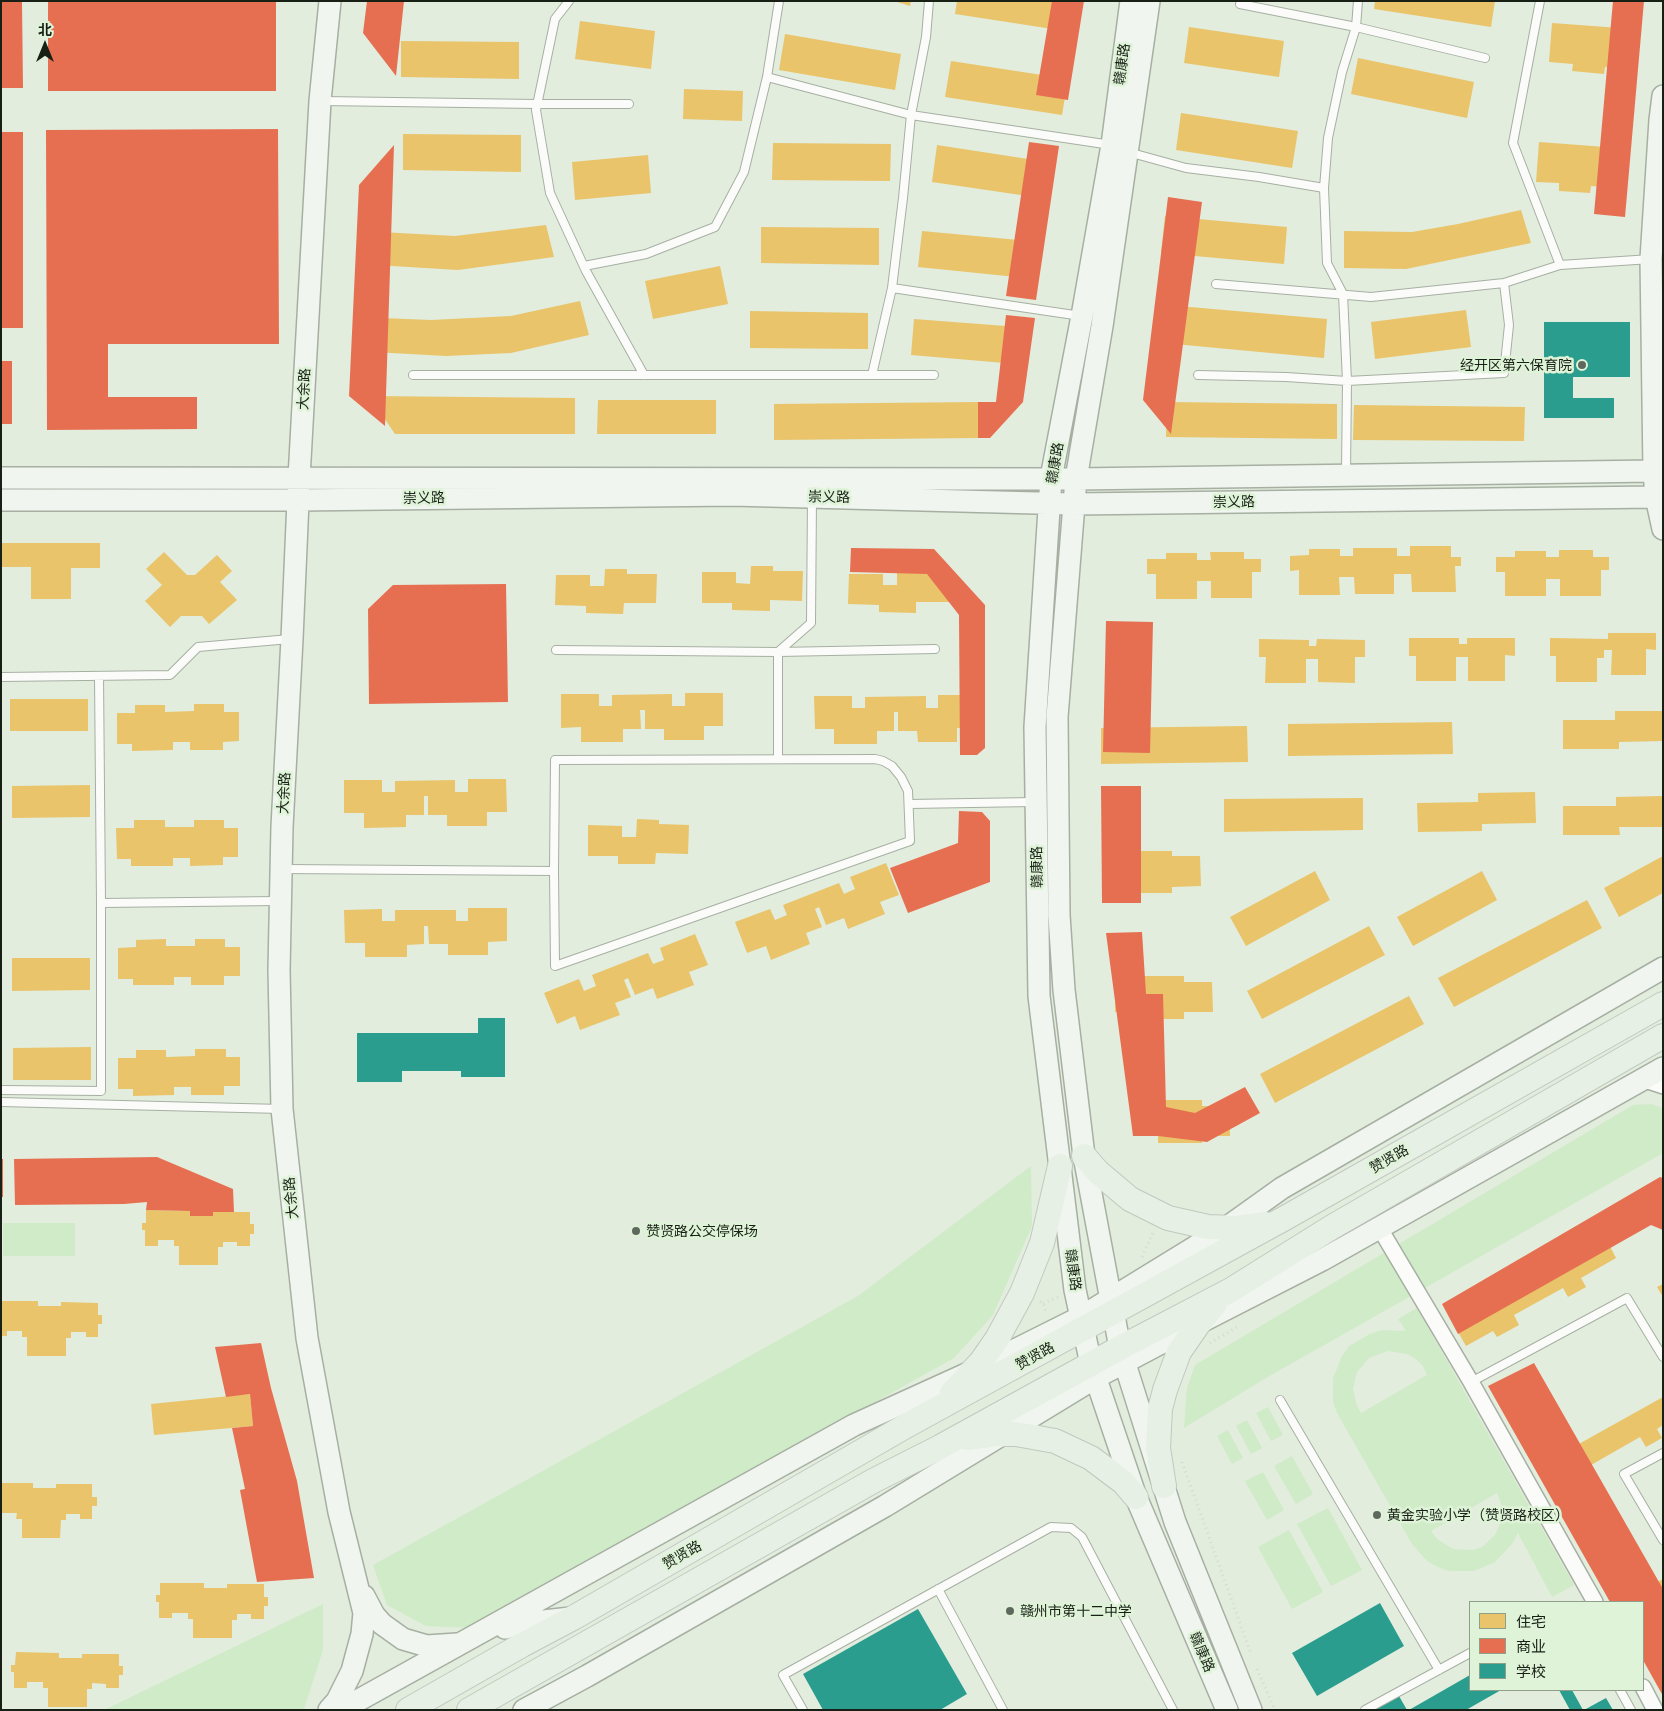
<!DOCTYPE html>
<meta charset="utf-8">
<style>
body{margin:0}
#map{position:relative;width:1664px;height:1711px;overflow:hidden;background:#e2eddd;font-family:Ubuntu,"Noto Sans SC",sans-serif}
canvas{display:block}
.frame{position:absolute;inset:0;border:2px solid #182016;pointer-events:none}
.legend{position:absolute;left:1469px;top:1601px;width:175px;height:90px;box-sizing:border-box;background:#def3d7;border:1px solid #8f9f8a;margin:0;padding:6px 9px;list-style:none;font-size:15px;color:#182016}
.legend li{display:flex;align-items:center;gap:10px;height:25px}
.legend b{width:25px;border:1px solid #8f9f8a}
.north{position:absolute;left:20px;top:20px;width:50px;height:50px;-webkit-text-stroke:4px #def3d7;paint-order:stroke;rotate:0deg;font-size:14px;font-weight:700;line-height:20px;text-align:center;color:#182016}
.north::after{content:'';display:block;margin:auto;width:18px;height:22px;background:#182016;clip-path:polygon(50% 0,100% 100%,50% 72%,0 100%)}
</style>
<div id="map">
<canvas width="1664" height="1711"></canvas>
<div class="frame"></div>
<ul class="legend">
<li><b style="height:14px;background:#e9c46a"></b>住宅</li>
<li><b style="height:14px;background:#e76f51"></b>商业</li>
<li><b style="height:14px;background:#2a9d8f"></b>学校</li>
</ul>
<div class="north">北</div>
</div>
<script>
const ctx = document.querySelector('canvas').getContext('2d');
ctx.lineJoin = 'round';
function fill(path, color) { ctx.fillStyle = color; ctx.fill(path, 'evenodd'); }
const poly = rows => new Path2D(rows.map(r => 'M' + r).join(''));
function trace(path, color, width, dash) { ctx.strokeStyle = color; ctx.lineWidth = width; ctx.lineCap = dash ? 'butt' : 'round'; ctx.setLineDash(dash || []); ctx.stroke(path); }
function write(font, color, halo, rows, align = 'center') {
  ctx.font = font + ' Ubuntu,"Noto Sans SC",sans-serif'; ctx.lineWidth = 5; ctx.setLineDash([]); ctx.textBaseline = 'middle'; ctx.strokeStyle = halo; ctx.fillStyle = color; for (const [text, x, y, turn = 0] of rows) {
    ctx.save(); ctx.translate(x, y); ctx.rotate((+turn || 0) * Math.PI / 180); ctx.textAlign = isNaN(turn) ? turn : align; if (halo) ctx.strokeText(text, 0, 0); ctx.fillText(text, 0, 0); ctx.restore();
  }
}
const green = poly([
 [1651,1104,1663,1108,1663,1153,1266,1378,1184,1428,1187,1388,1195,1365,1633,1105],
 [1031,1166,1032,1226,993,1315,954,1358,470,1628,426,1626,387,1605,373,1565,858,1296],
 [3,1223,75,1223,75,1256,3,1256],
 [1417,1308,1574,1585,1552,1597,1518,1533,1512,1544,1495,1562,1474,1571,1449,1571,1438,1567,1427,1561,1412,1544,1337,1413,1333,1402,1333,1378,1342,1356,1349,1346,1370,1334,1382,1330,1406,1331,1398,1319],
 [1388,1351,1407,1354,1416,1359,1423,1366,1427,1375,1361,1413,1357,1406,1353,1389,1357,1372,1369,1358],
 [1497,1493,1503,1509,1502,1519,1495,1535,1482,1547,1472,1550,1453,1549,1437,1539,1431,1531],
 [1268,1407,1283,1435,1271,1441,1256,1413],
 [1247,1420,1262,1448,1251,1454,1236,1426],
 [1228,1430,1243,1458,1232,1464,1217,1436],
 [1292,1456,1313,1494,1296,1504,1274,1466],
 [1263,1472,1284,1510,1267,1520,1245,1481],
 [1328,1508,1362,1570,1331,1586,1297,1524],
 [1289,1530,1323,1592,1292,1609,1258,1547],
 [323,1604,323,1650,304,1709,104,1710]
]);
const homes = poly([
 [894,1,911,1,910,6],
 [957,1,1076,1,1072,32,955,14],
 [1375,1,1495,1,1491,27,1374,9],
 [1,6,8,6,8,33,1,33],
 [580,21,655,31,651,69,575,59],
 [1552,23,1633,29,1630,68,1605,67,1604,74,1572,71,1573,64,1549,62],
 [1189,27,1284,41,1279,77,1184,63],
 [785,34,901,54,895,90,779,70],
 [401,41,519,42,519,79,401,77],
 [1358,58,1474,82,1467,118,1351,94],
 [951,61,1068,79,1062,115,945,97],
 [684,89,743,91,742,121,683,119],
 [1181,113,1298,131,1292,168,1176,150],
 [403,134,521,135,521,172,403,170],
 [1539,142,1619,148,1616,188,1591,186,1590,193,1559,191,1559,183,1536,182],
 [773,143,891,144,890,181,772,180],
 [937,145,1054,163,1048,199,932,182],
 [648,155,651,193,575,200,572,162],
 [1,172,10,172,9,218,1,218],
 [1521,210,1531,243,1406,269,1344,268,1344,231,1412,232,1458,224],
 [1165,216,1287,227,1284,264,1161,253],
 [546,225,554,257,458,270,359,264,362,231,455,236],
 [761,227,879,228,879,265,761,263],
 [922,231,1040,242,1036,279,918,267],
 [720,266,728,304,653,319,645,281],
 [109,283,135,284,135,307,154,307,154,285,176,285,176,306,235,306,235,285,265,285,264,344,108,344],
 [580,301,589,335,511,353,446,356,355,351,357,317,431,320,511,316],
 [1156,304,1327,319,1324,358,1153,342],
 [1466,310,1471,347,1375,359,1371,322],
 [750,311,868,313,868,349,750,348],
 [914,319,1032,328,1028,365,911,355],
 [1,365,8,365,9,410,1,410],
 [369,396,575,398,575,434,395,434],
 [598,400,716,400,716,434,597,434],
 [978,402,978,438,774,440,774,404],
 [1167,402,1337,404,1337,439,1166,437],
 [1354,405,1525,407,1524,441,1353,440],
 [1,543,100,543,100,568,71,568,71,599,31,599,31,567,1,567],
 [1410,546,1451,546,1451,557,1461,557,1461,566,1455,566,1456,592,1412,592,1411,574,1394,574,1394,594,1355,594,1354,577,1339,577,1340,595,1299,595,1299,570,1290,571,1290,556,1309,555,1309,549,1340,549,1340,556,1353,556,1353,548,1397,548,1397,556,1410,556],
 [1559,550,1593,550,1593,557,1609,557,1609,570,1601,570,1601,596,1560,596,1560,579,1546,579,1546,596,1505,596,1505,572,1496,572,1496,557,1515,557,1515,551,1546,551,1546,557,1559,557],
 [164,552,187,575,195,575,217,555,232,571,220,582,237,600,209,624,202,616,181,616,170,627,145,601,162,585,146,569],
 [1210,552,1244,552,1244,559,1261,559,1261,572,1252,572,1252,598,1211,598,1211,581,1197,581,1197,599,1156,599,1156,574,1147,574,1147,559,1166,559,1166,553,1197,553,1197,560,1211,560],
 [751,566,773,566,773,571,803,571,802,601,770,600,770,611,732,610,732,603,702,603,702,572,736,572,736,583,750,584],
 [897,568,919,568,919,572,950,573,949,602,916,602,916,613,879,612,879,605,848,604,849,574,883,574,883,585,897,585],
 [605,569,627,569,627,574,657,574,656,603,624,603,623,614,586,613,586,606,555,605,556,575,590,575,590,586,604,586],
 [1608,633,1656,633,1656,650,1646,649,1646,675,1611,675,1612,650,1604,650,1604,658,1597,658,1597,682,1556,682,1556,656,1550,656,1550,638,1608,639],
 [1409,638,1459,638,1459,644,1467,644,1467,638,1515,638,1515,656,1505,655,1505,681,1468,681,1468,657,1456,657,1456,681,1416,681,1416,656,1409,656],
 [1259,639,1309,640,1309,646,1316,646,1317,639,1365,640,1365,657,1355,657,1355,683,1318,682,1318,659,1306,659,1306,683,1265,683,1266,657,1259,657],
 [685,693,723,693,723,726,704,726,704,740,664,740,664,729,645,729,645,710,640,710,641,729,623,729,623,742,581,742,581,727,561,728,561,694,599,694,599,706,612,706,612,695,672,694,672,706,685,706],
 [938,695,977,695,977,728,957,728,957,742,918,742,917,731,898,731,898,712,894,712,894,731,877,731,877,744,834,744,834,729,815,729,814,696,852,696,852,708,865,708,865,697,926,696,926,708,938,708],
 [10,699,88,699,88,731,10,731],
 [194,704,224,704,224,712,239,712,239,741,223,742,223,750,190,750,190,742,173,742,173,750,132,751,132,744,117,744,117,713,135,713,135,705,165,705,165,712,194,711],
 [1615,711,1663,711,1663,741,1619,742,1619,749,1563,749,1563,720,1615,720],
 [1452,722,1453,754,1288,756,1288,724],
 [1247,726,1248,762,1101,764,1101,728],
 [468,779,506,779,507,812,487,812,487,826,447,826,447,815,428,815,428,796,424,796,424,815,406,815,406,827,364,828,364,813,344,813,344,780,382,780,382,792,395,792,395,781,455,780,455,792,468,792],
 [90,785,90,817,12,818,12,786],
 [1535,792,1536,823,1482,824,1482,831,1418,832,1417,803,1478,802,1478,793],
 [1663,796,1663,827,1619,827,1620,835,1563,835,1563,806,1616,806,1616,797],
 [1363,798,1363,830,1224,832,1224,799],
 [637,819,659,820,659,824,689,825,688,854,656,853,655,864,618,864,618,856,588,856,588,825,622,826,622,837,636,837],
 [134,820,165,820,165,827,194,827,194,820,224,820,224,828,238,828,238,857,223,857,223,865,190,866,190,858,173,858,173,866,131,866,131,859,117,859,116,828,134,828],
 [1129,851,1172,851,1172,856,1200,856,1201,886,1172,887,1172,893,1129,893,1129,887,1103,887,1103,856,1129,856],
 [1663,856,1663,893,1619,917,1604,888],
 [886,863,899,895,880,902,885,914,848,929,844,918,826,925,819,907,815,909,822,927,806,933,810,944,771,960,766,946,747,953,735,922,770,909,775,920,787,915,783,905,839,883,844,894,855,889,850,877],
 [1315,871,1330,900,1246,946,1230,917],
 [1482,871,1497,900,1413,946,1397,917],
 [1587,900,1602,928,1454,1007,1438,978],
 [468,908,507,908,507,941,488,942,488,955,448,955,448,944,429,944,428,926,424,926,424,944,407,945,407,957,365,957,365,943,345,943,344,910,382,909,382,921,395,921,395,910,456,910,456,921,468,921],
 [1369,926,1385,955,1262,1019,1247,991],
 [695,934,708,965,689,972,694,985,657,999,653,988,635,995,628,978,624,980,631,997,615,1003,620,1015,580,1030,575,1016,557,1024,544,993,579,979,584,991,596,986,592,975,648,953,653,964,664,960,660,948],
 [166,939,166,946,195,946,195,939,225,939,225,947,240,947,240,976,224,976,224,985,191,985,191,977,174,977,174,985,133,985,133,979,118,979,118,948,136,947,136,940],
 [12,958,90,958,90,990,12,991],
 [1141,976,1184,976,1184,982,1212,982,1213,1012,1184,1012,1184,1019,1141,1019,1141,1012,1115,1012,1115,981,1141,981],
 [1409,996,1424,1024,1275,1103,1260,1074],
 [91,1047,91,1080,13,1080,13,1048],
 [195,1049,226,1049,226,1057,240,1057,240,1086,224,1086,224,1095,191,1095,191,1087,174,1087,174,1095,133,1096,133,1089,118,1089,118,1058,136,1058,136,1050,166,1050,166,1057,195,1056],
 [1158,1100,1202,1100,1202,1106,1230,1106,1230,1136,1202,1136,1202,1143,1158,1143,1158,1136,1133,1136,1133,1106,1158,1106],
 [146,1210,190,1211,190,1216,213,1216,213,1212,250,1212,250,1224,254,1224,254,1234,250,1234,250,1246,237,1246,237,1242,223,1242,223,1247,218,1247,218,1265,179,1265,179,1246,174,1246,174,1240,158,1240,158,1246,145,1246,145,1230,142,1230,142,1223,146,1223],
 [1603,1233,1616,1258,1581,1278,1586,1287,1568,1297,1563,1288,1514,1315,1519,1325,1497,1337,1493,1331,1466,1346,1450,1318,1476,1304,1474,1300,1494,1289,1497,1294,1522,1279,1527,1289,1536,1284,1531,1274,1552,1262,1550,1258,1566,1249,1568,1254],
 [1663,1284,1663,1297,1657,1287],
 [1,1301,38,1301,38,1306,61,1306,61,1302,98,1303,98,1315,102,1315,102,1324,98,1324,98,1337,86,1337,86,1332,71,1332,71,1338,66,1338,66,1356,27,1356,27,1337,22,1337,22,1331,7,1331,7,1336,1,1336],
 [250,1394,253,1426,154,1435,151,1404],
 [1663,1397,1663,1425,1657,1429,1662,1438,1646,1447,1640,1437,1591,1465,1596,1474,1580,1483,1575,1475,1556,1486,1543,1464],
 [1,1483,33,1483,33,1488,56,1488,56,1484,92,1484,92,1497,97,1497,97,1506,92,1506,92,1519,80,1519,80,1514,66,1514,66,1520,61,1520,60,1538,22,1538,22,1519,16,1519,17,1513,1,1513],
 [1663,1579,1663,1608,1643,1620,1643,1602,1633,1602,1630,1598],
 [160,1583,204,1583,204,1588,227,1588,227,1584,264,1584,264,1597,268,1597,268,1606,264,1606,264,1619,251,1619,251,1614,237,1614,237,1620,232,1620,232,1638,193,1638,193,1619,188,1619,188,1613,172,1613,172,1618,159,1618,159,1602,156,1602,156,1595,160,1595],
 [16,1652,59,1653,59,1658,82,1658,82,1654,119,1654,119,1666,123,1666,123,1675,119,1675,119,1688,106,1688,106,1684,92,1683,92,1689,87,1689,87,1707,48,1707,48,1688,43,1688,43,1682,27,1682,27,1688,14,1688,14,1672,11,1672,11,1665,15,1665]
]);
const shops = poly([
 [1,1,22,1,23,88,1,88],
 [48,1,276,1,276,91,48,91],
 [367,1,404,1,396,76,363,33],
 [1052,1,1084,1,1068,100,1036,95],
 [1613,1,1644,1,1625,217,1594,214],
 [278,129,279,344,108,344,108,397,197,397,197,429,47,430,46,130],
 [1,132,23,132,23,328,1,328],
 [1029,142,1059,146,1036,300,1006,296],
 [394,145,385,426,349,396,359,185],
 [1168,197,1202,202,1171,434,1143,400],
 [1006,315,1035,318,1023,402,990,438,978,438,978,402,996,402],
 [1,361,12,361,12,424,1,424],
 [851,548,934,549,985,605,985,748,977,755,960,755,959,615,927,574,850,572],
 [506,584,508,702,369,704,368,609,393,585],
 [1106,621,1153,622,1150,753,1103,752],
 [1101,786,1141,786,1141,903,1102,903],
 [959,811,982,812,990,821,990,882,908,913,890,868,958,843],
 [1142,932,1146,994,1163,994,1166,1107,1195,1113,1245,1087,1260,1113,1207,1142,1158,1136,1133,1136,1106,933],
 [157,1157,233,1189,234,1212,213,1212,213,1216,190,1216,190,1211,146,1210,147,1202,124,1204,15,1205,14,1159],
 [1,1159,3,1159,3,1197,1,1197],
 [1660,1177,1663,1178,1663,1230,1651,1225,1458,1334,1442,1304],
 [261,1343,271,1388,297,1481,314,1578,257,1582,240,1490,245,1489,232,1428,253,1426,250,1394,226,1397,215,1347],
 [1534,1363,1663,1589,1663,1696,1643,1660,1643,1602,1610,1602,1488,1386]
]);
const schools = poly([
 [1544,322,1630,322,1630,377,1573,377,1573,398,1614,398,1614,418,1544,418],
 [478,1018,505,1018,505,1077,461,1077,461,1071,402,1071,402,1082,357,1082,357,1033,478,1033],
 [1380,1603,1404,1646,1317,1696,1292,1653],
 [918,1609,967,1694,940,1710,823,1710,803,1674],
 [1470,1675,1470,1690,1501,1690,1466,1710,1409,1710],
 [1559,1690,1572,1690,1583,1710,1570,1710],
 [1399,1696,1407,1710,1375,1710],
 [1606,1698,1613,1710,1584,1710]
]);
const path = poly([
 [1142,1257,1153,1233],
 [1040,1302,1043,1303,1046,1313],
 [1043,1303,1059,1297],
 [1210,1343,1237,1327],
 [1182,1462,1251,1654],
 [1257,1669,1275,1710]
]);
const lane = poly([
 [569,1,555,19,536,110,550,193,586,271,644,375],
 [1540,1,1513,143,1560,265],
 [1240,4,1356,27,1485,58],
 [767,77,911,115,1111,145],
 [322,101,537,104,629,104],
 [1128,152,1186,168,1259,177,1324,188],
 [584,266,646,254,715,227,744,172,767,77,779,1],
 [1504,283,1560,265,1651,259],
 [892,288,1081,316],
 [413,375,934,375],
 [872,375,892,288,903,198,911,115,926,37,929,1],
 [1198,375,1286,377,1347,381,1504,373,1509,325,1504,283,1371,297,1216,284],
 [1346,473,1347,381,1343,294,1327,263,1324,188,1328,138,1342,72,1356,27,1358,1],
 [556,650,778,652,935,649],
 [99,676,101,903],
 [1,677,170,675,198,647,290,639],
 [778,759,778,652,811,623,812,498],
 [909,804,1034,802],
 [283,869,554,871,555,966,910,841,908,791,901,777,892,766,883,761,875,759,555,760,554,871],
 [1,1090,101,1091,101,903,278,901],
 [1,1102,282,1109],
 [1471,1382,1627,1298,1663,1357],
 [1280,1400,1439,1670],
 [1663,1453,1624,1474,1663,1540],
 [938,1589,1003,1710],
 [1620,1690,1631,1710],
 [803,1710,783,1675,1051,1527,1071,1528,1082,1537,1173,1710],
 [1365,1710,1470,1653]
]);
const street = poly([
 [1642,1079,1663,1086],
 [1379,1227,1471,1382,1595,1602],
 [1643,1687,1655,1710]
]);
const secondary = poly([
 [1131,1,1112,145,1082,316,1051,478,1035,727,1039,996,1075,1290,1091,1364,1136,1497,1227,1710],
 [1149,1,1102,326,1076,479,1057,717,1059,915,1064,990,1084,1156,1120,1348,1175,1522,1251,1710],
 [1663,96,1660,120,1651,259,1654,471,1656,497,1663,529],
 [1,478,1076,479,1654,471],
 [1,500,298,500,732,495,1074,504,1656,497],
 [364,1596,374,1615,382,1624,403,1639,427,1646,457,1644],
 [505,1628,525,1623,571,1618],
 [329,1710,337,1701,352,1671,362,1634,364,1613,339,1512,307,1338,282,1109,279,970,282,827,292,639,299,478,320,101,330,1],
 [341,1710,854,1425,973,1371,1081,1317,1226,1228,1282,1188,1663,968],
 [524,1710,587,1676,885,1506,1095,1378,1199,1323,1322,1260,1663,1068]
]);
const primary = poly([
 [1084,1156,1098,1172,1130,1199,1168,1218,1208,1227,1236,1228,1265,1224],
 [952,1393,981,1362,997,1339,1022,1293,1042,1243,1060,1166],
 [967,1438,997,1434,1016,1434,1055,1441,1091,1458,1123,1482,1136,1497],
 [1164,1486,1158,1448,1160,1409,1165,1390,1179,1352,1199,1323,1215,1304],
 [408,1710,522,1645,573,1618,904,1427,1285,1218,1663,1004],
 [469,1710,873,1481,940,1447,1120,1348,1231,1290,1332,1227,1663,1036]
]);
const markers = [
 [1582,365,5,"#5f685c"],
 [636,1231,5,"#5f685c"],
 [1377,1515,5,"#5f685c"],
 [1010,1611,5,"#5f685c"]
];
const streetNames = [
 ["赣康路",1122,64,-82],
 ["大余路",304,389,-87],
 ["赣康路",1055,463,-80],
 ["崇义路",829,497,1],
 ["崇义路",424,498,-1],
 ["崇义路",1234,502,-1],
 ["大余路",284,793,-87],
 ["赣康路",1037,867,-91],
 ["赞贤路",1389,1159,-30],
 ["大余路",291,1198,-96],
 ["赣康路",1073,1270,82],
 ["赞贤路",1035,1356,-29],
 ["赞贤路",682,1555,-30],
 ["赣康路",1202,1652,67]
];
const poiNames = [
 ["经开区第六保育院",1572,365,"right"],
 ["赞贤路公交停保场",646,1231],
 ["黄金实验小学（赞贤路校区）",1387,1515],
 ["赣州市第十二中学",1020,1611]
];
fill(green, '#d0ebc7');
fill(homes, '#e9c46a');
fill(shops, '#e76f51');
fill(schools, '#2a9d8f');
trace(lane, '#a7afa3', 10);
trace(street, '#a7afa3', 18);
trace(secondary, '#a7afa3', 24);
trace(primary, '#c2c8c0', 26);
trace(path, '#d5d9d4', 3, [1, 4]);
trace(lane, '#fbfcfa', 8);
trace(street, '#fbfcfa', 15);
trace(secondary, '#f0f6ef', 21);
trace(primary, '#e7f0e4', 24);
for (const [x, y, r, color] of markers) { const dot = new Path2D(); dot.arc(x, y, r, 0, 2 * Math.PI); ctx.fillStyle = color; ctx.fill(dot); trace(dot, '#def3d7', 2); }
write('14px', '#182016', '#def3d7', streetNames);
write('14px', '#182016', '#def3d7', poiNames, 'left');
</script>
